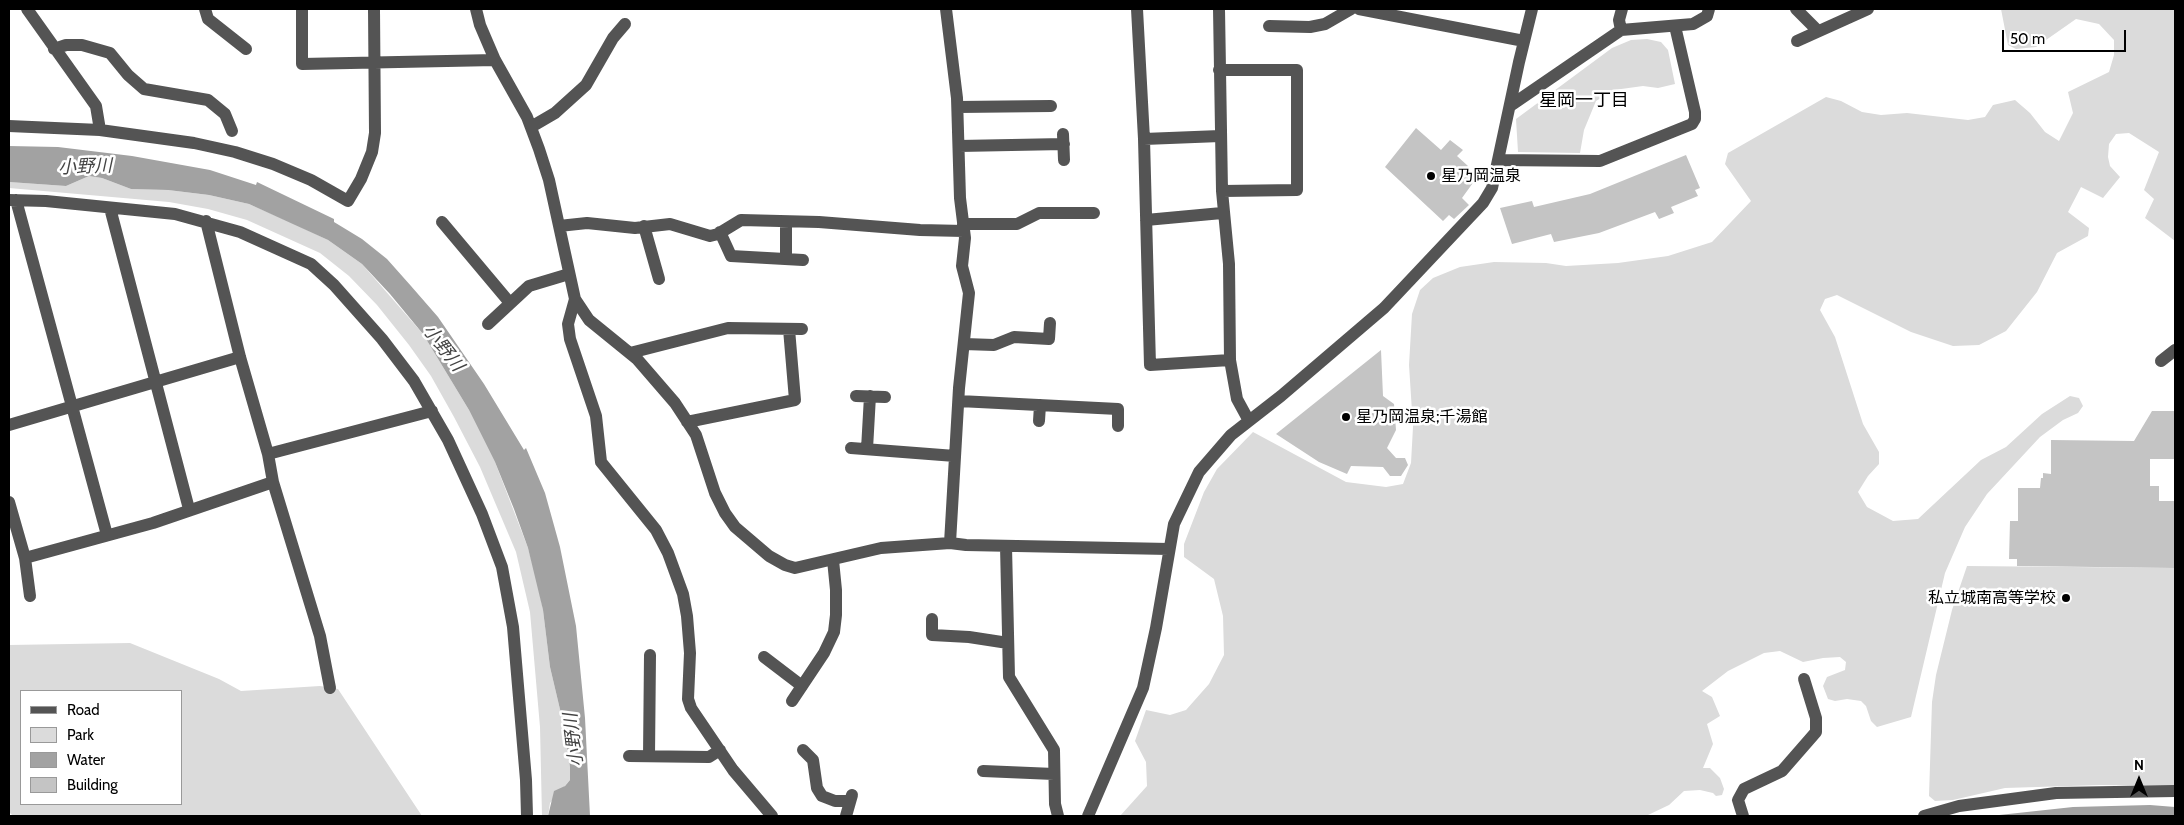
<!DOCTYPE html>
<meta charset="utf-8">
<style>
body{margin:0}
#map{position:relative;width:2184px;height:825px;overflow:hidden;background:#fff;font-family:Cabin,sans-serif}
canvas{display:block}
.frame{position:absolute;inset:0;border:10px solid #000;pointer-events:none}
.legend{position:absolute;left:20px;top:690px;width:162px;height:115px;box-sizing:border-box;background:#fff;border:1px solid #999;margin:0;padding:6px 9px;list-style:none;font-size:15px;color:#000}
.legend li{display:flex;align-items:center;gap:10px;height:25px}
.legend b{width:25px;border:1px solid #999}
.north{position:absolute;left:2114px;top:755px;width:50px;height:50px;-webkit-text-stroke:4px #fff;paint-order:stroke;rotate:0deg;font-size:14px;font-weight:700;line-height:20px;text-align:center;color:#000}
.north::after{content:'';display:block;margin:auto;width:18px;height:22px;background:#000;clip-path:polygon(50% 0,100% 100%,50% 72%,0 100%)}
.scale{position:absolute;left:2002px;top:30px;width:124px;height:22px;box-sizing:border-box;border:2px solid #000;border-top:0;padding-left:6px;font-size:15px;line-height:18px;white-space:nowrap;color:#000;-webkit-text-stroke:4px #fff;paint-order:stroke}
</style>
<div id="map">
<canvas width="2184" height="825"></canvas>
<div class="frame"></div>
<ul class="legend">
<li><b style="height:6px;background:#545454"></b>Road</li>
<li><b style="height:14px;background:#dbdbdb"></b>Park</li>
<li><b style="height:14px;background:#a2a2a2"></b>Water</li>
<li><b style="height:14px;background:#c4c4c4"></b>Building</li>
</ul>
<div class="north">N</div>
<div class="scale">50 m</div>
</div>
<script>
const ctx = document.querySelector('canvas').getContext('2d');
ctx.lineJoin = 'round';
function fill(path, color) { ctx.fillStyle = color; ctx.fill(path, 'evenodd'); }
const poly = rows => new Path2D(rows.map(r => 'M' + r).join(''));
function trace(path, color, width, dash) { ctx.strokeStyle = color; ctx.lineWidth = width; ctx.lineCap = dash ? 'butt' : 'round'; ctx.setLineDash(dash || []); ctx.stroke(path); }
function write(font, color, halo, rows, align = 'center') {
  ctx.font = font + ' Cabin,"Noto Sans JP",sans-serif'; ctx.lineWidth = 5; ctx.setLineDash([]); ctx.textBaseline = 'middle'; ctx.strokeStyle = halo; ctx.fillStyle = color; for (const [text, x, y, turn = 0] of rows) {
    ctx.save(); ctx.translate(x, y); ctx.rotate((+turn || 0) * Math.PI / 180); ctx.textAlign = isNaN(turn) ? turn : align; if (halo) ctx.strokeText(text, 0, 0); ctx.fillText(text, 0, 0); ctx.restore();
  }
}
const green = poly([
 [2001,9,2175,9,2175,241,2145,218,2154,199,2144,190,2159,152,2129,133,2116,134,2109,144,2108,157,2110,166,2120,177,2103,198,2081,187,2068,212,2089,228,2088,236,2057,253,2037,292,2006,331,1979,345,1953,346,1911,332,1837,295,1825,299,1820,310,1835,337,1863,424,1879,452,1879,464,1868,476,1858,492,1867,507,1893,521,1918,519,1981,460,2006,447,2042,414,2070,396,2079,398,2083,406,2078,413,2063,420,2040,437,1987,494,1965,527,1945,573,1911,717,1877,727,1871,721,1866,706,1861,701,1847,699,1835,701,1828,699,1823,686,1827,677,1845,670,1846,662,1840,657,1823,658,1803,662,1780,651,1764,653,1728,671,1702,691,1712,697,1720,716,1707,724,1713,744,1703,768,1710,768,1720,778,1724,789,1722,795,1716,796,1713,793,1700,790,1684,791,1669,805,1648,815,1120,816,1147,786,1146,762,1135,741,1146,710,1170,715,1186,710,1209,684,1224,655,1223,616,1214,579,1184,557,1184,544,1204,492,1217,469,1253,432,1346,482,1386,487,1403,484,1411,463,1413,427,1409,365,1412,314,1420,290,1433,278,1460,267,1494,262,1546,263,1566,266,1618,263,1668,256,1712,242,1751,201,1725,164,1728,153,1826,97,1841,101,1862,112,1881,115,1907,113,1968,120,1985,117,1993,105,2015,100,2030,113,2045,132,2059,141,2073,113,2068,92,2109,72,2114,55,2114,40,2099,24,2076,19,2036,47,2016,49,2008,45],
 [1647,39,1661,42,1668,50,1675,84,1658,88,1643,86,1614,90,1596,101,1584,130,1580,153,1518,152,1516,119,1612,48,1631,40],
 [89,176,102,178,131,189,168,190,209,195,249,204,290,222,328,240,362,264,423,334,469,410,495,462,528,548,537,580,543,610,550,667,563,722,570,767,570,780,550,803,548,816,542,816,540,727,530,612,516,552,480,467,454,417,431,376,409,345,377,305,349,276,320,253,247,220,208,209,169,202,9,188,9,182,66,186],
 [1967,566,2175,568,2175,786,2101,785,2005,788,1953,800,1935,801,1929,796,1932,702,1936,675,1952,610],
 [130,643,219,679,241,691,320,686,338,689,422,816,13,816,9,812,9,645],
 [21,691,181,691,181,804,21,804]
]);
const water = poly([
 [9,146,58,147,132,156,210,170,256,185,257,182,334,219,334,222,362,239,387,259,411,286,438,317,484,384,524,450,526,448,545,493,560,547,576,626,585,718,590,816,548,816,554,791,565,786,570,780,570,767,563,722,550,667,543,610,528,548,514,509,495,462,469,410,423,334,390,294,362,264,328,240,249,204,209,195,168,190,131,189,102,178,89,176,66,186,9,182],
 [2150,805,2175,807,2175,816,1990,816,2073,807]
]);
const building = poly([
 [1416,128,1441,150,1450,140,1463,150,1457,156,1468,166,1463,171,1475,180,1462,198,1469,205,1454,219,1449,215,1443,221,1385,167],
 [1686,155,1700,188,1695,190,1698,196,1671,207,1674,213,1659,219,1655,212,1599,233,1554,242,1551,234,1512,244,1500,208,1532,201,1534,207,1590,194],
 [1381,350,1383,396,1394,404,1396,430,1387,448,1396,458,1405,458,1408,465,1401,476,1390,476,1383,467,1351,466,1347,474,1319,462,1276,434],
 [2152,411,2175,411,2175,459,2150,459,2150,486,2159,486,2159,501,2175,501,2175,568,2017,566,2017,559,2009,559,2010,521,2018,521,2018,488,2040,488,2041,478,2043,478,2043,473,2051,474,2051,440,2134,441]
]);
const minor = poly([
 [27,9,96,106,100,130],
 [205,9,208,19,246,49],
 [302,9,302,64,495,60],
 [476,9,480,25,495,60,527,117,539,149,549,180,575,299,589,320,637,359,675,403,696,435,715,493,725,513,735,527,769,556,785,565,795,568,881,548,950,543],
 [946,9,957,98,960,198,965,238,962,266,969,293,959,388,950,543,966,545,1169,549],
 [1137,9,1144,139,1150,365,1230,360],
 [1219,9,1222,191,1229,264,1230,360,1237,399,1249,421],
 [1359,9,1524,41],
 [1796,9,1818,31],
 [1269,26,1310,27,1325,24,1351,9],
 [1621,30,1619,20,1622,9],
 [1797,41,1868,9],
 [54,49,66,45,82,45,110,53,128,75,144,89,208,100,225,114,232,131],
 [1219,70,1297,70,1297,190,1222,191],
 [1510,106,1621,30,1693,24,1707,16,1709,9],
 [958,107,1051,106],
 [9,126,100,130,194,143,235,152,273,164,311,180,348,201,361,179,372,152,375,133,374,9],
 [531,127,555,113,586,85,613,38,625,24],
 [1063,134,1064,160],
 [1144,139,1220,136],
 [959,146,1064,144],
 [1498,160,1600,161,1692,124,1695,119,1695,112,1675,26],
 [9,200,46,201,175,214,240,232,311,264,334,285,382,339,414,381,448,440,482,514,502,567,513,627,526,780,527,816],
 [16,200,107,535],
 [110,208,189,509],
 [1146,220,1222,213],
 [206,221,240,357,268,454,273,482,320,636,330,688],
 [442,222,510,303],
 [786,222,786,259],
 [963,224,1017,224,1039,213,1094,213],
 [559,226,587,223,635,228,670,224,710,236,718,234,741,220,819,222,920,230,964,231],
 [644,226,659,279],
 [720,232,731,256,803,260],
 [575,299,568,324,570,339,596,416,601,462,656,530,668,553,683,594,687,616,690,653,688,699,691,708,733,770,772,816],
 [488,324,529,286,569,274],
 [964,344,994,345,1014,337,1049,339,1050,323],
 [630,353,728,328,802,329],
 [2161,361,2175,350],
 [856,396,885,397],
 [959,401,1118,409,1118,426],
 [1039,421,1040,405],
 [687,422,795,400,789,329],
 [9,425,240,357],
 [851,448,955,456],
 [867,449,870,396],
 [268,454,432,411],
 [9,502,25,558,30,596],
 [1006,546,1009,677,1054,750,1055,804,1058,816],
 [25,558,153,523,273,482],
 [932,619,932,635,969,637,1008,643],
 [764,657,802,686],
 [792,701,824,653,834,632,836,615,836,590,833,560],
 [803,750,813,760,817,788,822,796,835,801,850,801],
 [629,756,709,757,720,750],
 [649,756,650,655],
 [983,771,1054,774],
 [846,816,852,795],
 [1088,816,1143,688,1156,628,1174,524,1199,472,1231,435,1281,396,1384,308,1483,203,1492,188,1519,62,1532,9],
 [1743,816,1738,800,1744,789,1782,771,1816,732,1816,718,1804,679],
 [1924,816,1959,806,2056,793,2175,791]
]);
const markers = [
 [1431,176,5,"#000"],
 [1346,417,5,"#000"],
 [2066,598,5,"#000"]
];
const poiNames = [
 ["星乃岡温泉",1441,176],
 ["星乃岡温泉;千湯館",1356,417],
 ["私立城南高等学校",2056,598,"right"]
];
const neighbourhoodNames = [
 ["星岡一丁目",1584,101]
];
const waterNames = [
 ["小野川",85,167,-2],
 ["小野川",443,348,52],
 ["小野川",574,740,-97]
];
fill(green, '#dbdbdb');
fill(water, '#a2a2a2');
fill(building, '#c4c4c4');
trace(minor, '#545454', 12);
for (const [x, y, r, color] of markers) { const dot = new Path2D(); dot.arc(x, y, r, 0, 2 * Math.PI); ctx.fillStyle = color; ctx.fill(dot); trace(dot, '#fff', 2); }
write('16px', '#000', '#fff', poiNames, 'left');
write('18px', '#000', '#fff', neighbourhoodNames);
write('italic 18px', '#434343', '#fff', waterNames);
</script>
